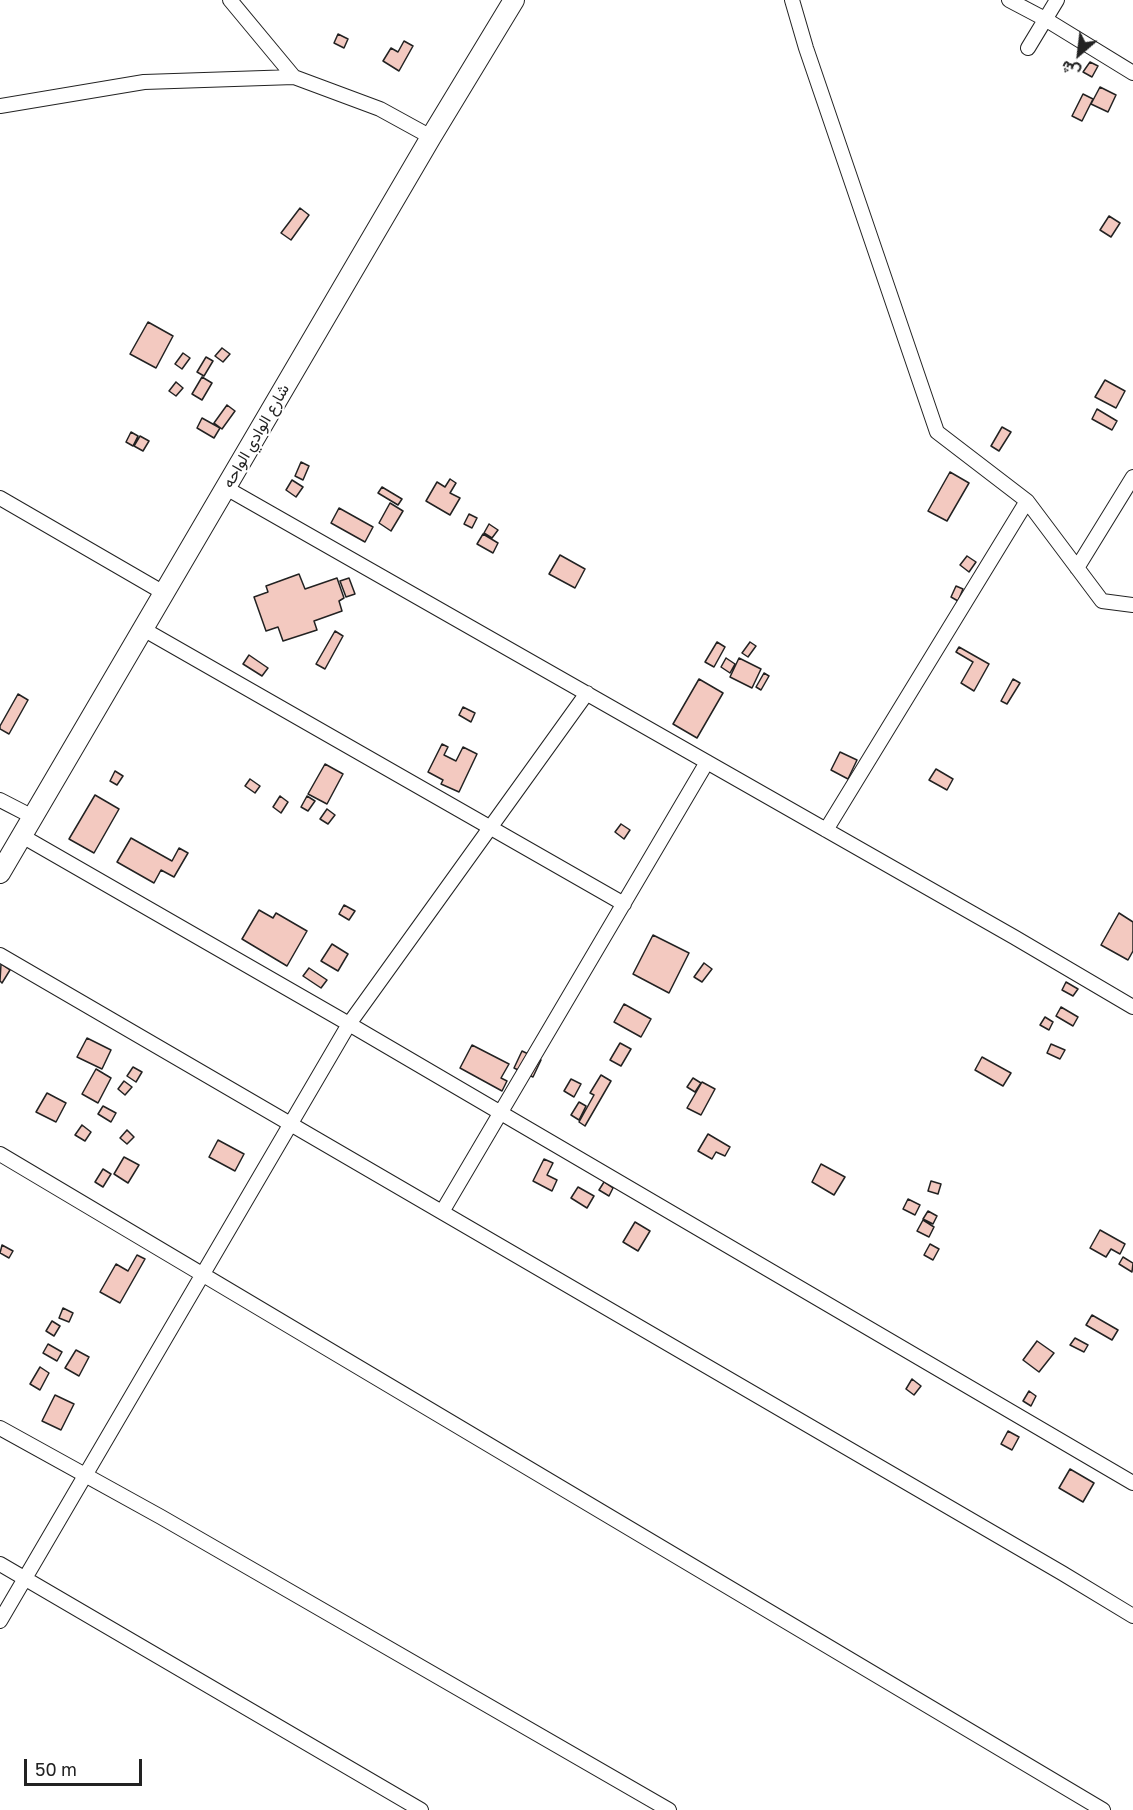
<!DOCTYPE html>
<meta charset="utf-8">
<style>
body{margin:0}
#map{position:relative;width:1133px;height:1810px;overflow:hidden;background:#fff;font-family:"Golos Text",Vazirmatn,sans-serif}
canvas{display:block}
.north{position:absolute;left:1049px;top:24px;width:60px;height:60px;-webkit-text-stroke:4px #fff;paint-order:stroke;rotate:208deg;font-size:16px;font-weight:700;line-height:24px;text-align:center;color:#222}
.north::after{content:'';display:block;margin:auto;width:21px;height:27px;background:#222;clip-path:polygon(50% 0,100% 100%,50% 72%,0 100%)}
.scale{position:absolute;left:24px;top:1759px;width:118px;height:27px;box-sizing:border-box;border:3px solid #222;border-top:0;padding-left:8px;font-size:18px;line-height:21px;white-space:nowrap;color:#222;-webkit-text-stroke:4px #fff;paint-order:stroke}
</style>
<div id="map">
<canvas width="1133" height="1810"></canvas>
<div class="north">ش</div>
<div class="scale">50 m</div>
</div>
<script>
const ctx = document.querySelector('canvas').getContext('2d');
ctx.lineJoin = 'round';
function fill(path, color) { ctx.fillStyle = color; ctx.fill(path, 'evenodd'); }
const poly = rows => new Path2D(rows.map(r => 'M' + r).join(''));
function trace(path, color, width, dash) { ctx.strokeStyle = color; ctx.lineWidth = width; ctx.lineCap = dash ? 'butt' : 'round'; ctx.setLineDash(dash || []); ctx.stroke(path); }
function write(font, color, halo, rows, align = 'center') {
  ctx.font = font + ' "Golos Text",Vazirmatn,sans-serif'; ctx.lineWidth = 4.5; ctx.setLineDash([]); ctx.textBaseline = 'middle'; ctx.strokeStyle = halo; ctx.fillStyle = color; for (const [text, x, y, turn = 0] of rows) {
    ctx.save(); ctx.translate(x, y); ctx.rotate((+turn || 0) * Math.PI / 180); ctx.textAlign = isNaN(turn) ? turn : align; if (halo) ctx.strokeText(text, 0, 0); ctx.fillText(text, 0, 0); ctx.restore();
  }
}
const building = poly([
 [338,34,348,39,344,48,334,43,338,34],
 [404,41,413,46,399,71,383,61,391,48,398,52,404,41],
 [1090,62,1098,66,1092,77,1083,72,1090,62],
 [1100,87,1116,95,1108,112,1091,104,1100,87],
 [1083,94,1093,99,1082,121,1072,116,1083,94],
 [300,208,309,215,291,240,281,233,300,208],
 [1109,216,1120,223,1111,237,1100,230,1109,216],
 [148,322,173,336,156,368,130,354,148,322],
 [222,348,230,354,223,362,215,356,222,348],
 [183,353,190,358,182,369,175,364,183,353],
 [206,357,213,361,204,376,197,372,206,357],
 [202,377,212,383,202,400,192,394,202,377],
 [1105,380,1125,391,1116,408,1095,397,1105,380],
 [176,382,183,388,176,396,169,391,176,382],
 [227,405,235,411,222,429,214,423,227,405],
 [1097,409,1117,421,1112,430,1092,419,1097,409],
 [202,418,220,428,214,438,197,428,202,418],
 [1002,427,1011,432,999,451,991,446,1002,427],
 [131,432,138,436,133,446,126,442,131,432],
 [140,436,149,441,143,451,134,446,140,436],
 [301,462,309,466,303,480,295,476,301,462],
 [950,472,969,483,947,521,928,511,950,472],
 [450,479,456,483,450,493,460,498,450,515,426,501,437,482,445,487,450,479],
 [292,480,303,487,296,497,286,490,292,480],
 [382,487,402,499,398,505,378,493,382,487],
 [390,503,403,511,391,531,379,523,390,503],
 [339,508,373,527,365,542,331,523,339,508],
 [469,514,477,518,472,528,464,524,469,514],
 [489,524,498,530,492,538,484,533,489,524],
 [483,534,498,543,493,553,477,544,483,534],
 [560,555,585,569,575,588,549,574,560,555],
 [967,556,976,562,969,572,960,565,967,556],
 [299,574,305,589,337,578,344,598,339,601,342,611,314,621,317,630,283,641,278,627,266,631,254,597,268,592,266,586,299,574],
 [349,578,355,594,346,597,340,581,349,578],
 [956,586,963,589,958,601,951,597,956,586],
 [335,631,343,636,325,669,316,664,335,631],
 [717,642,725,647,714,667,705,662,717,642],
 [750,642,756,646,748,657,742,653,750,642],
 [959,647,989,664,974,691,961,683,973,662,956,652,959,647],
 [249,655,268,668,262,676,243,664,249,655],
 [726,658,735,664,730,673,721,667,726,658],
 [739,658,761,669,752,688,730,677,739,658],
 [764,673,769,676,761,690,756,687,764,673],
 [699,679,723,693,697,738,673,724,699,679],
 [1013,679,1020,683,1007,704,1001,701,1013,679],
 [18,694,28,700,9,734,0,729,0,726,18,694],
 [463,707,475,713,471,722,459,715,463,707],
 [442,744,448,747,444,755,456,761,463,747,477,754,459,792,441,784,443,780,428,772,442,744],
 [840,752,857,760,848,779,831,770,840,752],
 [325,764,343,774,327,804,308,794,325,764],
 [936,769,953,779,947,790,929,780,936,769],
 [115,771,123,776,117,785,110,781,115,771],
 [250,779,260,786,255,793,245,786,250,779],
 [95,795,119,809,94,853,69,839,95,795],
 [280,796,288,802,281,813,273,807,280,796],
 [307,796,315,801,308,811,301,807,307,796],
 [327,809,335,815,328,824,320,819,327,809],
 [621,824,630,830,624,839,615,832,621,824],
 [131,838,172,861,179,848,188,853,174,877,161,870,154,883,117,862,131,838],
 [344,905,355,911,349,920,339,914,344,905],
 [259,910,273,918,276,913,307,931,287,966,242,939,259,910],
 [1119,913,1133,922,1133,951,1128,960,1101,945,1119,913],
 [653,935,689,953,669,993,633,974,653,935],
 [332,944,348,954,338,971,321,961,332,944],
 [704,963,712,969,702,982,694,977,704,963],
 [1,964,10,970,2,983,0,981,1,964],
 [309,968,327,980,321,988,303,976,309,968],
 [1066,982,1078,989,1073,996,1062,990,1066,982],
 [624,1004,651,1019,641,1037,614,1022,624,1004],
 [1061,1007,1078,1017,1073,1026,1056,1016,1061,1007],
 [1045,1017,1053,1022,1049,1030,1040,1025,1045,1017],
 [87,1038,111,1050,102,1069,77,1057,87,1038],
 [620,1043,631,1049,621,1066,610,1060,620,1043],
 [1051,1044,1065,1050,1060,1059,1047,1053,1051,1044],
 [472,1045,509,1064,501,1078,507,1081,502,1091,460,1068,472,1045],
 [522,1051,541,1060,533,1077,514,1068,522,1051],
 [982,1057,1011,1073,1003,1086,975,1070,982,1057],
 [133,1067,142,1072,136,1082,127,1076,133,1067],
 [96,1069,111,1078,98,1103,82,1094,96,1069],
 [601,1075,611,1081,585,1126,579,1122,594,1095,590,1093,601,1075],
 [693,1078,701,1083,695,1092,687,1087,693,1078],
 [571,1079,581,1084,574,1097,564,1091,571,1079],
 [124,1081,132,1087,125,1095,118,1089,124,1081],
 [702,1082,715,1089,701,1115,687,1108,702,1082],
 [47,1093,66,1103,56,1122,36,1112,47,1093],
 [579,1102,586,1106,579,1120,571,1115,579,1102],
 [103,1106,116,1113,111,1122,98,1114,103,1106],
 [82,1125,91,1132,85,1141,75,1135,82,1125],
 [127,1130,134,1137,127,1144,120,1138,127,1130],
 [708,1134,730,1147,725,1156,716,1152,712,1159,698,1151,708,1134],
 [218,1140,244,1154,235,1171,209,1157,218,1140],
 [124,1157,139,1165,128,1183,114,1174,124,1157],
 [544,1159,553,1163,547,1175,557,1180,552,1191,533,1181,544,1159],
 [821,1164,845,1177,834,1195,812,1182,821,1164],
 [103,1169,111,1174,103,1187,95,1182,103,1169],
 [931,1181,941,1184,938,1194,928,1191,931,1181],
 [604,1182,613,1188,609,1196,599,1190,604,1182],
 [578,1187,594,1196,587,1208,571,1198,578,1187],
 [908,1199,920,1205,915,1215,903,1209,908,1199],
 [928,1211,937,1216,933,1224,923,1219,928,1211],
 [923,1220,934,1227,929,1237,917,1231,923,1220],
 [635,1222,650,1231,638,1251,623,1242,635,1222],
 [1100,1230,1125,1244,1120,1254,1111,1249,1106,1257,1090,1248,1100,1230],
 [930,1244,939,1249,933,1260,924,1255,930,1244],
 [2,1245,13,1251,9,1258,0,1253,2,1245],
 [137,1255,145,1259,120,1303,100,1292,116,1264,128,1271,137,1255],
 [1123,1257,1133,1263,1132,1272,1119,1264,1123,1257],
 [63,1308,73,1313,69,1322,59,1318,63,1308],
 [1092,1315,1118,1330,1112,1340,1086,1325,1092,1315],
 [52,1321,60,1326,54,1336,46,1331,52,1321],
 [1075,1338,1088,1345,1084,1352,1070,1345,1075,1338],
 [1037,1341,1054,1353,1039,1372,1023,1360,1037,1341],
 [48,1344,62,1352,57,1361,43,1353,48,1344],
 [76,1350,89,1357,79,1376,65,1368,76,1350],
 [40,1367,49,1373,40,1390,30,1384,40,1367],
 [912,1379,921,1386,914,1395,906,1389,912,1379],
 [1029,1391,1036,1396,1031,1406,1023,1401,1029,1391],
 [55,1395,74,1404,61,1430,42,1421,55,1395],
 [1008,1431,1019,1437,1012,1450,1001,1444,1008,1431],
 [1070,1469,1094,1483,1083,1502,1059,1488,1070,1469]
]);
const street = poly([
 [230,0,294,77],
 [792,0,806,48,937,432,1027,501,1102,601,1133,605],
 [1009,0,1045,19,1133,73],
 [1028,48,1057,0],
 [0,106,144,82,294,77,380,109,431,137],
 [226,488,1014,937,1133,1007],
 [0,498,164,593],
 [1077,568,1133,477],
 [143,629,624,904],
 [0,800,33,817],
 [826,830,1027,501],
 [22,836,349,1024,1133,1483],
 [0,955,1062,1573,1133,1616],
 [0,1154,1103,1810],
 [442,1212,707,762],
 [0,1428,161,1517,669,1810],
 [0,1564,421,1810],
 [0,1621,349,1024,587,693]
]);
const secondary = poly([
 [0,873,431,137,514,0]
]);
const streetNames = [
 ["شارع الوادي الواحه",256,436,-60]
];
fill(building, '#f3c9c0');
trace(building, '#222', 1.5);
trace(street, '#222', 16);
trace(secondary, '#222', 22);
trace(street, '#fff', 14);
trace(secondary, '#fff', 20);
write('16px', '#222', '#fff', streetNames);
</script>
